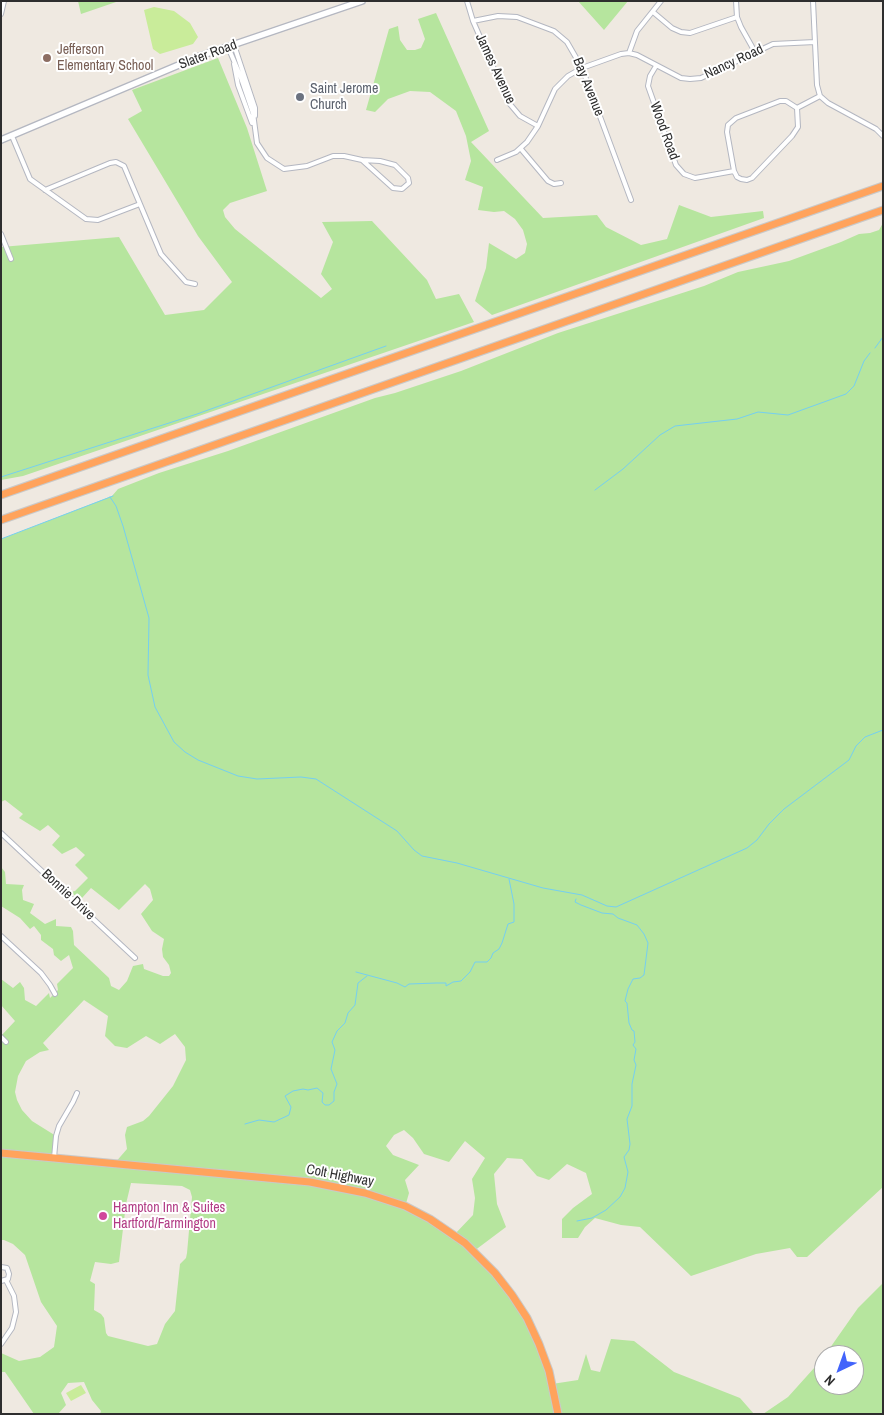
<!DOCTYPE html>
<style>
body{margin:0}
#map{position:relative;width:884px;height:1415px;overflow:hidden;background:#efe9e1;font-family:"Archivo Narrow",sans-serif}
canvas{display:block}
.frame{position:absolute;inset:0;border:2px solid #2e2e2e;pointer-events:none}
.north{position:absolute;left:814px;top:1345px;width:50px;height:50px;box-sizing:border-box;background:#fff;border:1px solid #ababab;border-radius:50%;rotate:222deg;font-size:14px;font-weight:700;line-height:20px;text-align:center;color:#2e2e2e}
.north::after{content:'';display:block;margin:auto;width:18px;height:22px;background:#4264fb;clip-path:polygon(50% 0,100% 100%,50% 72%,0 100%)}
</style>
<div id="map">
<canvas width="884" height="1415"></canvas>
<div class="frame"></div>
<div class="north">N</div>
</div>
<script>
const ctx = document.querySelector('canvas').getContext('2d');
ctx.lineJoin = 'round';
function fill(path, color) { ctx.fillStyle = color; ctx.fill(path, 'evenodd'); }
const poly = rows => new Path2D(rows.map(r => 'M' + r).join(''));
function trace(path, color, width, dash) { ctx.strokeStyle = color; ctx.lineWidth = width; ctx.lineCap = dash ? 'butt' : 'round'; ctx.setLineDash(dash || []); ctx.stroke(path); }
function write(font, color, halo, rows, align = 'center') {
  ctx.font = font + ' "Archivo Narrow",sans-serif'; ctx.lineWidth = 4; ctx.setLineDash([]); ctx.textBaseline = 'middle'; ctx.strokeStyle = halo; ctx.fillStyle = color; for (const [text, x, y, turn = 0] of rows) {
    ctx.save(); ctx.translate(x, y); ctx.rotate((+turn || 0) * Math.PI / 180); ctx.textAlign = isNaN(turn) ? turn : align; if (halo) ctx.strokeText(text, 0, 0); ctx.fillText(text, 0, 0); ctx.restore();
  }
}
const green = poly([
 [78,1,119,1,81,14],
 [578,1,628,1,604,30],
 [436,13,489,131,471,142,543,218,597,215,606,227,641,245,667,239,679,205,711,217,763,211,764,218,492,315,475,301,486,268,489,243,516,259,525,253,527,244,523,230,515,219,504,211,494,212,478,210,483,187,465,180,471,161,466,136,456,111,430,92,410,91,388,99,375,112,366,110,389,29,398,26,400,40,407,50,415,50,421,48,425,39,418,19],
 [218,58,247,128,267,191,230,203,223,210,225,217,235,229,321,298,332,289,321,274,333,242,322,222,372,221,427,280,436,299,459,294,474,322,23,476,1,480,1,247,119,237,165,315,204,310,232,282,198,236,128,119,142,111,132,90],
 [883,223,883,1187,807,1257,797,1257,790,1248,756,1254,691,1276,640,1227,621,1225,595,1218,585,1227,578,1238,562,1238,562,1219,573,1208,592,1194,586,1173,567,1164,549,1180,537,1176,522,1159,507,1158,494,1174,497,1204,506,1227,474,1251,520,1307,552,1384,578,1380,586,1354,591,1370,600,1372,611,1339,634,1341,674,1372,740,1398,754,1414,100,1414,101,1411,92,1400,84,1382,68,1383,61,1393,66,1405,58,1414,34,1414,5,1372,1,1372,1,1353,19,1361,40,1357,54,1347,57,1326,41,1302,25,1255,13,1244,4,1240,1,1240,1,1036,15,1021,1,1005,1,979,13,988,20,982,24,988,25,1000,36,1006,49,993,50,998,58,990,57,984,73,968,69,955,61,961,54,955,53,949,41,940,41,935,34,926,30,929,20,918,1,906,1,867,5,872,6,884,24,885,22,890,23,900,34,904,30,913,45,924,56,919,56,926,71,927,73,931,74,945,109,978,111,986,119,990,127,981,133,966,143,964,144,969,163,976,169,976,171,973,169,965,163,957,162,949,164,939,152,931,141,914,153,900,150,889,145,884,119,910,91,888,82,898,82,902,71,892,75,891,88,878,75,865,85,855,76,847,62,854,52,845,60,836,48,825,40,831,19,818,23,814,5,800,1,802,1,539,112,496,118,489,159,473,228,451,375,398,395,393,461,371,558,333,704,286,738,272,789,261,841,242,859,234,870,233,879,230],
 [84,1000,108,1016,105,1036,115,1046,127,1048,146,1036,160,1044,175,1034,185,1047,186,1060,173,1086,149,1116,143,1121,127,1127,125,1135,127,1149,114,1164,54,1158,56,1136,32,1121,22,1110,17,1100,15,1092,18,1076,26,1061,40,1052,49,1050,43,1043],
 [404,1130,413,1138,424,1154,449,1162,465,1141,485,1158,472,1179,475,1198,473,1215,454,1235,405,1207,409,1193,405,1180,419,1165,393,1155,386,1146,394,1135],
 [131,1183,182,1186,190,1190,192,1197,187,1253,186,1258,180,1264,175,1311,165,1324,157,1344,148,1346,108,1336,106,1333,104,1318,101,1314,94,1310,95,1284,90,1281,95,1262,111,1264,119,1262,126,1204],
 [883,1283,883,1414,763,1414,788,1397,824,1357,824,1385,854,1385,854,1355,825,1355,858,1308]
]);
const pitch = poly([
 [154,7,174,11,190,23,198,37,193,44,160,54,153,49,144,10],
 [81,1385,86,1393,71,1401,66,1393]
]);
const stream = poly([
 [875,348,883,337],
 [1,477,197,414,386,346],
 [595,490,623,469,660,435,675,426,737,419,758,412,788,415,846,394,854,386,864,361,870,353],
 [110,497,116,506,123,526,149,618,148,675,155,707,174,742,185,752,198,760,238,776,257,779,301,777,316,779,397,831,414,850,422,856,457,863,543,888,582,895,607,906,616,907,747,848,757,840,769,824,784,809,849,760,856,746,865,737,883,730],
 [1,539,113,496],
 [576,899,575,902,581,905,602,913,613,914,618,918,637,925,644,934,648,943,644,975,640,978,633,979,628,989,625,1001,627,1003,629,1023,632,1030,634,1031,635,1042,633,1045,636,1049,634,1060,636,1065,632,1084,632,1106,627,1119,630,1144,629,1150,624,1157,628,1172,625,1188,620,1197,606,1210,592,1218,577,1221],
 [356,972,397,983,405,987,409,984,436,983,446,983,446,986,453,982,461,981,470,972,475,962,487,962,491,958,493,953,499,949,502,943,508,924,514,922,514,904,509,879],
 [245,1124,259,1120,274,1122,289,1115,291,1107,285,1096,293,1091,303,1089,308,1090,317,1088,323,1093,322,1102,325,1105,329,1105,334,1101,334,1092,337,1084,331,1069,335,1050,332,1042,337,1031,345,1023,348,1013,355,1005,358,983,367,976]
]);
const street = poly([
 [467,1,473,21,509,103,520,116,538,126],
 [736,1,737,17,741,27,755,52],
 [813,1,817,85,820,96,828,103,876,129,883,136],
 [653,12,672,28,681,32,690,33,737,17],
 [1,14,4,1],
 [473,21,498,16,517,17,554,31,567,42,582,68,631,200],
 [234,45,255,108,255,116],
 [228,47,240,75,253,113,257,143,267,158,284,169,307,166,333,156,344,156,362,160,393,188,402,189,409,183,408,178,395,165,380,161,362,160],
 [629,53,637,31,661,1],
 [234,64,238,85,252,123],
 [656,66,650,76,648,86,676,165,684,174,695,178,734,171],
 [780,101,786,101,797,108,798,127,792,136,752,178,747,180,741,179,737,177,734,171,727,132,728,125,736,118,780,101],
 [797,108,820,96],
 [12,136,30,179,86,219,98,220,140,204],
 [521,149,548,181,554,184,561,183],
 [497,160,516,152,527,142,538,126,555,89,568,76,582,68,621,54,629,53,637,55,681,78,690,79,701,78,773,44,815,42],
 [45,190,110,163,116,162,124,166,161,254,186,282,195,284],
 [1,234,11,259],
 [1,833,135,958],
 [1,936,41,973,50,985,55,994],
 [1,1037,6,1042],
 [54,1158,56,1136,59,1126,73,1102,77,1093],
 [1,1267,7,1268,9,1274,8,1279,1,1281],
 [1,1344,12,1328,16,1312,14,1296,6,1280]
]);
const secondary = poly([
 [1,140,200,56,362,1]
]);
const highway = poly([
 [1,495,883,186],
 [1,520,883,210],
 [1,1153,310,1182,365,1193,405,1206,430,1219,465,1243,495,1273,512,1295,527,1318,539,1344,549,1371,558,1414]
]);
const markers = [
 [47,58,5,"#8d6e63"],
 [300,97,5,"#6b7280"],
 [103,1216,5,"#d1479c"]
];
const educationNames = [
 ["Jefferson",57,50],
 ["Elementary School",57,66]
];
const streetNames = [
 ["Slater Road",208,55,-20],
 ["Nancy Road",734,62,-25],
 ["James Avenue",495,69,65],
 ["Bay Avenue",588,87,68],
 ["Wood Road",664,131,70],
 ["Bonnie Drive",68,895,43],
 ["Colt Highway",340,1176,11]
];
const worshipNames = [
 ["Saint Jerome",310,89],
 ["Church",310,105]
];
const hotelNames = [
 ["Hampton Inn & Suites",113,1208],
 ["Hartford/Farmington",113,1224]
];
fill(green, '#b6e59e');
fill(pitch, '#c9ec9a');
trace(stream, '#75cff0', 1);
trace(street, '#b4b7c1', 6);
trace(secondary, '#b4b7c1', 8);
trace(highway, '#c9c9c9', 9);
trace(street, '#fff', 4);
trace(secondary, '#fff', 5.5);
trace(highway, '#ffa35c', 7);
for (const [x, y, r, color] of markers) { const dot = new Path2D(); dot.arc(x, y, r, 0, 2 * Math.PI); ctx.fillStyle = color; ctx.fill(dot); trace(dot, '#fff', 2); }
write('14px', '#785e54', '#fff', educationNames, 'left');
write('14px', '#2e2e2e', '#fff', streetNames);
write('14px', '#5b616d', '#fff', worshipNames, 'left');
write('14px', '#b23c85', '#fff', hotelNames, 'left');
</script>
